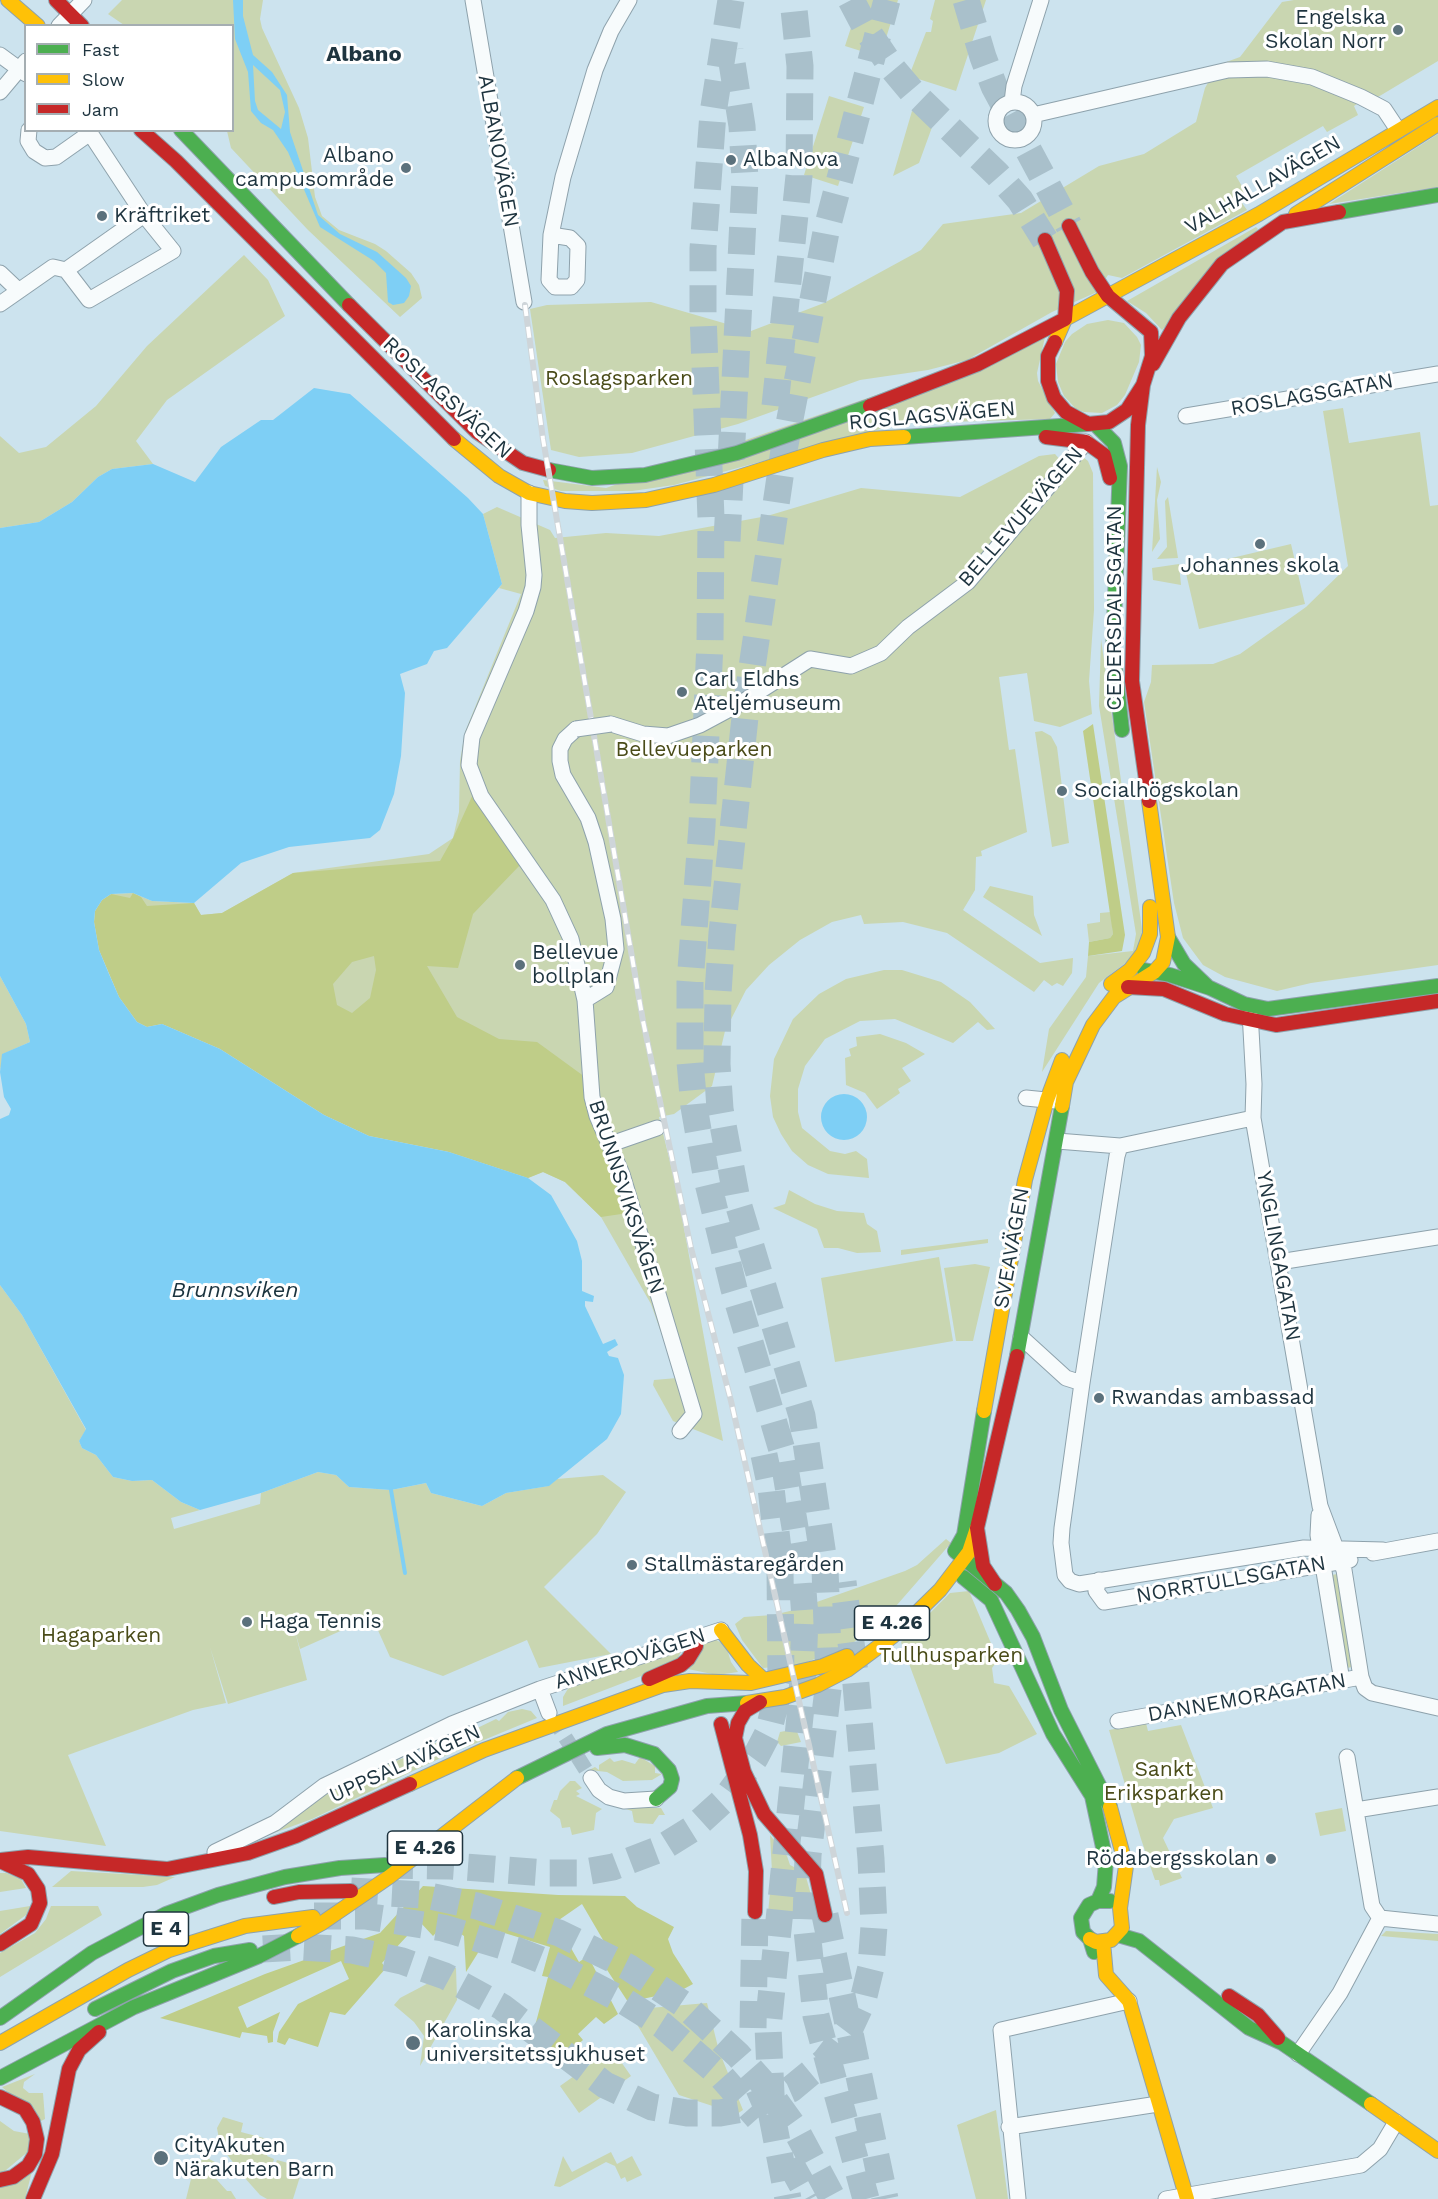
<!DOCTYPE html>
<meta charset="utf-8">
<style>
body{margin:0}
#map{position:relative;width:1438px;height:2199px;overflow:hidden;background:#cce3ee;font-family:"Work Sans",sans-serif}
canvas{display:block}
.legend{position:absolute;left:24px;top:24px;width:210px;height:108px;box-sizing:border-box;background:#fff;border:2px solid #a5aeb2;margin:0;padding:8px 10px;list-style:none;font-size:18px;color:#1e343f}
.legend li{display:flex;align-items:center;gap:12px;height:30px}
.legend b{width:30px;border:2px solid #a5aeb2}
</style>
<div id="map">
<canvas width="1438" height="2199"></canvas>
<ul class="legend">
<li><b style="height:8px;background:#4caf50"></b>Fast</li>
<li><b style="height:8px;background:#ffc107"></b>Slow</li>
<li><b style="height:8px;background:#c62828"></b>Jam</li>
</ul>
</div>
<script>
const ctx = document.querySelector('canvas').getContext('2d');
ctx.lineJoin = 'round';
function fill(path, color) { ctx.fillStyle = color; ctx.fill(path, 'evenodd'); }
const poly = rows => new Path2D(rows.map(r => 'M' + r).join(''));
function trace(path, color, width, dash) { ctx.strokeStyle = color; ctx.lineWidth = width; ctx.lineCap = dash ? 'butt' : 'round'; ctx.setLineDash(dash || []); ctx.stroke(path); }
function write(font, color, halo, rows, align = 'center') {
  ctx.font = font + ' "Work Sans",sans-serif'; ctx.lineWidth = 6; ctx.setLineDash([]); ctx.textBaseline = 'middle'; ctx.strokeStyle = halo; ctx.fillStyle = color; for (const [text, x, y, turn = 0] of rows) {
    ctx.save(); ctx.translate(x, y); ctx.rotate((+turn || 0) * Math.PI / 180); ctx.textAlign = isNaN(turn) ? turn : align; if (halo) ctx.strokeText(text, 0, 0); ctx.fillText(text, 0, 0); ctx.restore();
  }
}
const green = poly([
 [122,0,263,0,260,19,262,28,299,108,308,138,315,197,322,216,339,230,375,244,386,251,411,273,419,285,422,298,400,317,308,230,231,148,227,131,232,130,232,26,124,25,108,14],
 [860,0,898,0,880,57,845,46],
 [935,0,986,0,956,91,909,76,926,32,931,32,933,21,930,19],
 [1294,0,1438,0,1438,61,1378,97,1373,94,1354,106,1358,115,1327,132,1323,126,1236,176,1246,193,1237,196,1247,210,1122,278,1108,275,1097,292,1052,312,967,360,928,370,860,380,738,424,632,453,579,457,551,450,530,309,547,305,651,302,751,331,824,303,921,250,943,224,1021,213,1099,166,1144,154,1196,122,1205,88,1218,65,1240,57,1282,2],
 [829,96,864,107,838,186,804,175],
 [912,111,935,119,919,163,893,176],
 [1438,134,1438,187,1329,204],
 [1256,227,1258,229,1162,330,1146,313,1127,301],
 [244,255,268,280,285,316,167,400,136,441,153,464,112,469,98,477,72,502,39,522,0,528,0,436,19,453,46,447,96,406,147,346],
 [1108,320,1124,323,1137,337,1141,345,1139,362,1125,395,1117,405,1102,413,1084,412,1076,409,1064,396,1058,382,1056,364,1065,342,1072,334,1087,324],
 [1045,337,1037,373,1038,381,1055,413,1050,419,912,423,884,428,734,469,674,485,632,491,561,491,545,486,543,480,606,488],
 [1343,408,1349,443,1420,432,1430,506,1438,505,1438,965,1311,983,1277,991,1225,977,1203,965,1183,938,1174,903,1144,702,1151,682,1152,665,1213,664,1240,654,1306,607,1348,566,1323,411],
 [1055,454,1063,463,1083,457,1088,461,1093,473,1094,610,1089,681,1092,714,1060,727,1034,721,1027,673,999,677,1009,750,1015,749,1027,832,981,851,982,856,976,857,975,890,963,910,1040,963,1073,958,1072,973,1063,986,1057,983,1052,986,1044,980,1034,992,947,933,903,922,864,924,861,915,832,922,800,940,769,965,746,990,725,1031,712,1086,674,1114,659,1117,677,1190,723,1441,673,1421,653,1385,654,1380,677,1378,651,1304,601,1217,565,1182,543,1172,528,1178,449,1152,111,894,133,893,152,901,194,903,201,915,222,913,293,873,429,854,453,838,459,812,460,761,465,732,521,594,499,588,502,584,483,514,497,507,550,530,555,538,606,533,659,536,767,516,861,488,960,497,1039,456],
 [1157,467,1161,482,1157,500,1160,539,1152,552],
 [1168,497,1178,558,1157,559,1167,547,1165,501],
 [1291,544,1305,604,1199,629,1185,569],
 [1179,564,1181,585,1153,580,1152,568],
 [1101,639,1143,936,1136,955,1099,983,1042,1072,1049,1029,1086,977,1088,956,1133,951,1136,934,1099,706],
 [1042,731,1051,736,1057,747,1069,843,1052,847,1035,732],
 [990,886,1033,896,1034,915,1042,936,983,897],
 [1111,912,1113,934,1110,938,1089,942,1087,924,1100,922,1100,913],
 [884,970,902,970,941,982,970,1002,995,1029,987,1030,978,1022,953,1043,895,1019,860,1021,825,1039,805,1066,798,1089,798,1112,802,1128,830,1151,845,1154,856,1151,867,1159,869,1178,828,1174,808,1165,792,1151,781,1134,773,1117,770,1096,774,1059,793,1019,819,994,846,979],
 [0,976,26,1024,30,1042,3,1054,0,1072],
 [880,1034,906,1043,925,1054,902,1068,911,1081,898,1089,900,1093,877,1109,865,1093,846,1085,845,1058,851,1056,849,1049,857,1046,856,1037],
 [789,1190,815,1204,837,1211,864,1213,867,1224,877,1231,881,1252,857,1253,838,1248,824,1248,817,1229,773,1208,785,1204],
 [988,1239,988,1243,901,1255,901,1250],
 [939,1257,953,1341,835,1362,821,1278],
 [975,1264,990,1267,973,1341,956,1341,944,1268],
 [0,1285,22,1315,86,1430,79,1441,82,1448,96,1455,113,1477,132,1481,152,1480,181,1502,200,1510,171,1518,174,1529,260,1504,261,1493,318,1472,336,1475,349,1487,391,1490,426,1483,431,1493,482,1506,506,1493,548,1486,557,1479,603,1475,626,1492,597,1534,544,1587,611,1654,539,1668,527,1640,443,1676,390,1657,372,1617,300,1649,295,1631,307,1680,228,1704,210,1647,226,1703,193,1710,68,1755,106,1846,0,1831],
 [946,1539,951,1543,883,1621,850,1645,802,1664,763,1668,742,1640,735,1624,744,1617,773,1615,794,1610,905,1571,917,1565],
 [1342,1573,1357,1666,1342,1669,1327,1576],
 [969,1591,998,1660,992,1668,994,1683,1009,1686,1037,1734,999,1753,946,1764,901,1642,950,1593],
 [715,1639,726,1646,731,1662,738,1672,717,1675,683,1668,701,1645],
 [683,1648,675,1663,563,1706,563,1697,569,1687],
 [522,1709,531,1711,537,1718,445,1756,312,1819,252,1841,341,1785,410,1755,414,1756,446,1737,469,1732,496,1719,499,1721,508,1712],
 [1146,1723,1148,1731,1181,1725,1213,1808,1174,1819,1163,1838,1182,1878,1160,1886,1159,1880,1155,1880,1141,1839,1109,1730],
 [796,1729,801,1742,781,1746,777,1742,780,1732],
 [640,1757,655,1766,655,1773,662,1774,652,1780,623,1781,607,1772,589,1770,595,1767,599,1770,599,1765,610,1758,614,1762,622,1760,635,1764],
 [570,1781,575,1781,582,1788,576,1791,580,1794,576,1796,602,1809,596,1813,594,1830,572,1835,570,1827,562,1828,560,1819,550,1811,554,1800,557,1800,560,1791],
 [623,1808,661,1808,665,1815,659,1815,653,1824,637,1823,634,1822,632,1811],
 [1342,1808,1346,1831,1320,1836,1315,1813],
 [770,1835,787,1856,790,1865,794,1867,802,1863,817,1916,768,1913,772,1872],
 [71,1871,175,1877,157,1885,143,1887,52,1887],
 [0,1873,6,1873,21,1879,26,1888,0,1892],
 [30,1906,26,1915,0,1934,0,1911],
 [51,1906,98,1906,102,1915,0,1977,0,1953,35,1933,46,1919],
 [1386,1931,1438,1934,1438,1941,1381,1936],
 [450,1968,456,1968,457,2000,420,2066,424,2036,414,2022,394,2005,400,1998,440,1977],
 [707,2003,719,2051,743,2110,737,2114,679,2095,632,2016,638,2009],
 [612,2049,631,2076,579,2113,560,2086],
 [35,2074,24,2082,23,2088,29,2093,43,2093,45,2119,41,2121,2,2087],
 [996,2110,1008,2199,976,2199,957,2125],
 [223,2117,243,2123,241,2132,271,2140,267,2156,274,2159,270,2174,279,2175,281,2166,275,2165,277,2160,303,2167,293,2199,267,2199,260,2195,244,2177,220,2145,217,2128],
 [0,2121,14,2131,30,2134,30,2150,0,2175],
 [611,2152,617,2164,632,2156,642,2175,627,2182,625,2177,621,2179,615,2166,606,2162,560,2187,554,2186,563,2156,572,2172],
 [207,2158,215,2162,209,2171,227,2191,231,2191,236,2199,186,2199,195,2163],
 [32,2171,25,2199,0,2199,0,2186]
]);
const forest = poly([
 [1093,724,1125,935,1122,951,1088,956,1089,942,1110,938,1113,934,1083,731],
 [474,792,520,865,473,914,458,968,427,966,457,1017,499,1039,537,1042,585,1077,601,1136,628,1213,601,1217,565,1182,543,1172,528,1178,449,1152,369,1136,324,1115,220,1049,162,1024,147,1027,137,1022,119,997,99,950,94,922,95,911,102,900,111,894,130,898,133,893,141,897,147,906,194,903,201,915,222,913,293,873,440,861,453,838],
 [374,956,376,970,370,998,352,1013,337,1005,333,984,352,962],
 [423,1886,558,1895,625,1896,637,1907,674,1927,668,1939,673,1953,693,1984,680,1991,628,2002,596,1953,606,1945,582,1904,556,1922,579,1962,588,1956,618,2014,604,2024,596,2017,578,2034,583,2040,570,2051,564,2046,548,2063,535,2026,548,1977,542,1976,550,1947,498,1931,491,1932,466,1972,464,1936,445,1923,433,1936,420,1922,382,1963,386,1968,345,2015,330,2012,318,2047,289,2038,285,2045,277,2042,279,2032,298,2004,349,1979,341,1961,238,2007,247,2028,280,2012,273,2032,273,2042,268,2043,267,2036,242,2032,240,2038,160,2018,265,1974,380,1933]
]);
const water = poly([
 [233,0,243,0,243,16,253,55,272,72,287,95,290,132,318,215,340,234,377,252,406,278,411,286,409,296,404,303,393,305,388,302,386,273,374,261,320,227,288,152,273,130,261,123,251,111,248,72,235,39],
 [253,65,280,90,285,112,281,129,258,110,255,101],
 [314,388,350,394,468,498,483,514,502,584,447,648,434,651,427,664,400,674,405,693,401,756,394,794,380,830,370,838,289,847,241,863,194,903,152,901,133,893,111,894,102,900,95,911,94,922,99,950,109,974,119,997,137,1022,147,1027,162,1024,220,1049,324,1115,369,1136,449,1152,528,1178,551,1195,577,1241,582,1261,582,1291,594,1296,593,1302,585,1301,585,1306,603,1344,615,1339,618,1345,607,1352,609,1356,618,1358,624,1375,621,1414,607,1439,549,1486,506,1493,482,1506,431,1493,426,1483,391,1490,349,1487,336,1475,318,1472,261,1493,200,1510,181,1502,152,1480,132,1481,113,1477,96,1455,82,1448,79,1441,86,1429,22,1315,0,1285,0,1119,9,1115,11,1109,4,1097,0,1072,2,1054,30,1042,26,1024,0,976,0,528,39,522,72,502,98,477,112,469,153,464,195,482,221,447,261,420,273,420],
 '821 1117a23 23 0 1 1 46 0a23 23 0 1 1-46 0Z'
]);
const stream = poly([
 [391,1490,405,1573]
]);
const streetTunnel = poly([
 [553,1718,591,1778]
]);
const highwayTunnel = poly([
 [731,0,713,113,703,249,703,315,711,518,710,642,702,826,690,982,690,1062,694,1107,706,1175,734,1289,782,1450,801,1563,805,1618,802,1697,768,2027,772,2116,788,2199],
 [851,0,868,32,893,69,914,94,997,174,1020,200,1045,240],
 [966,0,983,57,994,86,1069,226],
 [775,406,799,176,800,66,793,0],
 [727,541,745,179,742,126,730,50],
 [386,1865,450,1866,546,1873,579,1873,613,1867,660,1849,692,1829,726,1798,755,1758,768,1733,781,1681,780,1567,771,1488,764,1455],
 [351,1891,425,1895,477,1906,559,1933,628,1967,683,2004,738,2055,761,2081,796,2130,833,2199],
 [825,1915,885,2199],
 [314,1916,365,1916,443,1928,516,1950,554,1965,624,2001,662,2025,721,2076,758,2118],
 [263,1949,299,1947,352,1950,402,1961,445,1976,502,2007,605,2085,652,2107,687,2113,720,2113,747,2108,791,2089,825,2061,850,2028,863,2000,871,1967,874,1926,871,1859,855,1673,843,1582],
 [753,2028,755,1912],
 [789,2161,810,2199],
 [866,2199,816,2016,806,1921,808,1855,829,1681,825,1569,802,1416,737,1200,720,1109,717,1064,718,993,722,933,746,708,784,450,826,232,887,0]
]);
const street = poly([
 [473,0,524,302],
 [59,26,84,0],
 [0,55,26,74],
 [0,92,26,61],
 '996 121a19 19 0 1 1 38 0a19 19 0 1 1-38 0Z',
 [1012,102,1014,86,1041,0],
 [1033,115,1228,70,1267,69,1312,77,1361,97,1384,109,1398,130],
 [29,130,28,141,34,151,45,158,56,157,90,133],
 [551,235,570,238,578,246,577,280,571,287,555,287,549,280,551,235,563,177,595,70,611,31,629,0],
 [66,270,89,300,173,251,144,215,88,130],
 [0,273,18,290],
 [0,304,53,267,66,270,144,215],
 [1186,416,1438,374],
 [529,493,529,525,534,575,533,587,526,611,472,737,469,765,481,796,553,900,571,939,585,1000,592,1097,597,1116,622,1174,694,1414,680,1431],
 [611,724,643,734,668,736,700,725,741,703,810,659,851,666,881,653,908,627,968,582,1086,442],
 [576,729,565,739,560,749,560,761,563,775,588,818,596,842,613,919,616,949,606,987,585,1000],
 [1250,1012,1254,1084,1253,1118,1320,1506,1344,1570,1361,1677,1365,1688,1372,1693,1438,1708],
 [1026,1098,1056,1101],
 [1057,1141,1120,1146,1253,1118],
 [611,1144,657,1128],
 [1120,1146,1117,1156,1082,1383,1062,1528,1061,1543,1065,1575,1070,1581,1079,1584,1304,1548,1383,1550],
 [1279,1262,1438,1237],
 [1021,1337,1066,1378,1082,1383],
 [1319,1515,1318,1535,1342,1681],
 [1373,1553,1438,1541],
 [1099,1580,1096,1591,1104,1602,1350,1560],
 [540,1689,549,1713],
 [1118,1721,1361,1677],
 [1347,1757,1372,1906,1380,1918],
 [591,1778,599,1790,609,1797,624,1801,656,1799],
 [1356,1810,1438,1797],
 [215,1852,275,1823,324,1786,452,1724,540,1689,721,1630],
 [1380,1918,1438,1924],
 [1298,2054,1340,1993,1380,1918],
 [1009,2127,1158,2104],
 [1018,2199,1001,2030,1129,2001],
 [1166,2199,1361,2165,1380,2149,1396,2122]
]);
const fast = poly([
 [181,130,349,305],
 [1339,212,1438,195],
 [1095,424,1114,443,1120,466,1113,650,1122,730],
 [904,437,1088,424],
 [549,470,592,478,645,475,737,453,870,406],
 [1168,937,1184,964,1207,986],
 [1144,970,1170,975,1210,988,1244,1004,1268,1009,1438,986],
 [1017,1356,1062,1106],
 [984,1411,964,1535,955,1551,1006,1593,1018,1610,1033,1637,1061,1710,1110,1807],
 [963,1577,991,1600,1053,1734,1092,1796,1106,1861,1104,1887,1098,1901],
 [597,1748,625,1745,654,1754,669,1770,672,1779,670,1787,656,1799],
 [517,1778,607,1734,707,1706,747,1703],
 [1118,1935,1139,1941,1249,2028,1282,2043,1371,2104],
 [1094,1952,1090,1939,1083,1932,1081,1918,1089,1905,1098,1901,1110,1901],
 [95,2009,172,1971,214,1956,250,1950],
 [0,2018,92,1953,166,1914,218,1895,285,1877,340,1868,385,1865],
 [0,2078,134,2007,259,1956,298,1936]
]);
const slow = poly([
 [8,0,38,26],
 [1296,214,1438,124],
 [1055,342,1065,319,1259,214,1438,107],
 [454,439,499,476,529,493,565,501,592,503,646,500,714,485,823,450,870,439,904,437],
 [1111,984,1130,970,1143,953,1150,934,1150,907],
 [1062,1106,1066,1082,1093,1025,1114,997,1154,972,1163,962,1168,937,1149,801],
 [984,1411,1025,1180,1047,1100,1062,1060],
 [721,1630,748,1665,764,1680],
 [747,1703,785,1697,818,1685,847,1670,893,1636,940,1590,969,1552,977,1528],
 [410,1784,484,1750,663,1685,690,1681,751,1683,823,1666,847,1656],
 [298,1936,322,1923,389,1877,517,1778],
 [1090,1939,1096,1942,1111,1940,1122,1928,1120,1908,1126,1866,1110,1807],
 [1103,1942,1106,1975,1129,2001,1187,2199],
 [0,2043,128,1970,169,1950,245,1926,313,1917],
 [1371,2104,1438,2151]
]);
const jam = poly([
 [56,0,82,26],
 [141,130,176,161,454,439],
 [1069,226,1092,272,1108,296],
 [1045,240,1067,291,1065,319],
 [349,305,477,432,523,463,549,470],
 [1055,342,1048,356,1048,381,1054,398,1066,412,1088,424,1109,422,1127,410,1143,385,1152,356,1151,332,1108,296],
 [1153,364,1179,318,1222,264,1283,222,1339,212],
 [1143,385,1138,425,1132,681,1149,801],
 [870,406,978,364,1065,319],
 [1046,437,1086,442],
 [1086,442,1104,455,1110,478],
 [1128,987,1164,989,1225,1014,1276,1025,1438,1001],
 [995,1584,983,1566,977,1528,1017,1356],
 [649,1679,681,1665,688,1659,696,1646,695,1638],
 [760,1702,745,1711,738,1723,735,1738,744,1772,764,1814,816,1874],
 [721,1724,750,1835,756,1871,755,1912],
 [0,1860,28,1857,167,1869,248,1853,296,1836,410,1784],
 [0,1861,28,1874,38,1889,40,1903,31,1924,0,1944],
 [816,1874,825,1915],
 [274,1897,299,1892,351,1891],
 [1229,1996,1258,2015,1278,2038],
 [0,2097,25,2109,33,2122,37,2139,35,2154,28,2166,13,2177,0,2180],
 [33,2199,52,2154,69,2069,79,2050,99,2032]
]);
const rail = poly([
 [525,305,543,439,643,1021,691,1248,731,1401,847,1913]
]);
const streetBridge = poly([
 [576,729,611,724]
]);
const markers = [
 [1398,30,6,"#5b717c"],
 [731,160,6,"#5b717c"],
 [406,168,6,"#5b717c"],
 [102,216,6,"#5b717c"],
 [1260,544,6,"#5b717c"],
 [682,692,6,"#5b717c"],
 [1062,791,6,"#5b717c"],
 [520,965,6,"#5b717c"],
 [1099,1398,6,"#5b717c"],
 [632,1565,6,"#5b717c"],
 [247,1622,6,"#5b717c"],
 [1271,1859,6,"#5b717c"],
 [413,2043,8,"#5b717c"],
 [161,2158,8,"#5b717c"]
];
const shields = [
 [892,1623,75],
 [425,1848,75],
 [166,1929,45]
];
const shieldNames = [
 ["E 4.26",892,1623],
 ["E 4.26",425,1848],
 ["E 4",166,1929]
];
const poiNames = [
 ["Engelska",1386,18,"right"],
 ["Skolan Norr",1386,42,"right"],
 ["Albano",394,156,"right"],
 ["campusområde",394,180,"right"],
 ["AlbaNova",743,160],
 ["Kräftriket",114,216],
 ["Johannes skola",1260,566,"center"],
 ["Carl Eldhs",694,680],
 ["Ateljémuseum",694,704],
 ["Socialhögskolan",1074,791],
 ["Bellevue",532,953],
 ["bollplan",532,977],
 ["Rwandas ambassad",1111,1398],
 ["Stallmästaregården",644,1565],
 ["Haga Tennis",259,1622],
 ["Rödabergsskolan",1259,1859,"right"],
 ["Karolinska",426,2031],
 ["universitetssjukhuset",426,2055],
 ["CityAkuten",174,2146],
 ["Närakuten Barn",174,2170]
];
const streetNames = [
 ["ALBANOVÄGEN",498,151,80],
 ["VALHALLAVÄGEN",1263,185,-30],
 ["ROSLAGSGATAN",1312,395,-10],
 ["ROSLAGSVÄGEN",447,398,43],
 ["ROSLAGSVÄGEN",932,416,-5],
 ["BELLEVUEVÄGEN",1021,517,-49],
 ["CEDERSDALSGATAN",1115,608,-90],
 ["BRUNNSVIKSVÄGEN",626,1197,72],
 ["SVEAVÄGEN",1012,1248,-80],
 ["YNGLINGAGATAN",1278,1256,80],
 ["NORRTULLSGATAN",1231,1580,-10],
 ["ANNEROVÄGEN",630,1659,-18],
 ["DANNEMORAGATAN",1247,1698,-10],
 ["UPPSALAVÄGEN",405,1764,-24]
];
const parkNames = [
 ["Roslagsparken",619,379],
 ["Bellevueparken",694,750],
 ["Hagaparken",101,1636],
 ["Tullhusparken",951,1656],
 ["Sankt",1164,1770],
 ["Eriksparken",1164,1794]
];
const neighbourhoodNames = [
 ["Albano",364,55]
];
const waterNames = [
 ["Brunnsviken",235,1291]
];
fill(green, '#c9d6b1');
fill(forest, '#bfcd88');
fill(water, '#7ecff5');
trace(stream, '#7ecff5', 4);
trace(streetTunnel, '#a9c0cb', 15, [15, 8]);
trace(highwayTunnel, '#a9c0cb', 27, [27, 14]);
trace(street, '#8ea2ac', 17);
trace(fast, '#8ea2ac', 16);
trace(slow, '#8ea2ac', 16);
trace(jam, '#8ea2ac', 16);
trace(street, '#f7fbfc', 15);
trace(fast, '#4caf50', 14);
trace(slow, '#ffc107', 14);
trace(jam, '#c62828', 14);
trace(rail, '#ced5d9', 6);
trace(rail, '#fff', 4, [11]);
trace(streetBridge, '#8ea2ac', 17, []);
trace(streetBridge, '#f7fbfc', 15);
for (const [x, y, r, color] of markers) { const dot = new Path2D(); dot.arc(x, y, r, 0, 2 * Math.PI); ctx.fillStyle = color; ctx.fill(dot); trace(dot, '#fff', 2); }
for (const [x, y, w] of shields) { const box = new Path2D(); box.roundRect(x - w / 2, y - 17, w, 34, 4.5); ctx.fillStyle = '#fff'; ctx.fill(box); trace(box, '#1e343f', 1.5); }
write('bold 20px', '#1e343f', null, shieldNames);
write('21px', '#1e343f', '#fff', poiNames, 'left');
write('21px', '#1e343f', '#fff', streetNames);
write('21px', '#4a4c19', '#fff', parkNames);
write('bold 22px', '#1e343f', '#fff', neighbourhoodNames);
write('italic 22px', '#1b333e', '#fff', waterNames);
</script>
